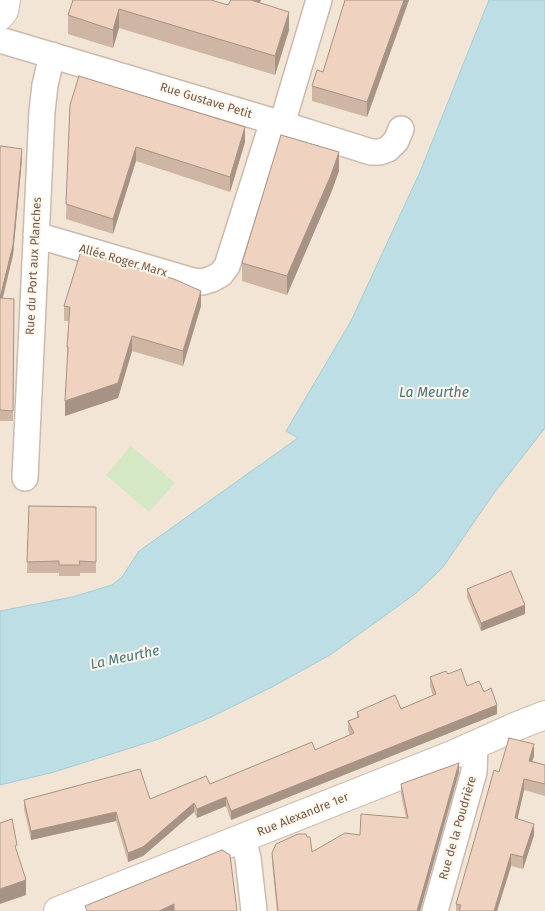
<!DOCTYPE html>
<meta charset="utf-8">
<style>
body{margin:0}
canvas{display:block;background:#fbf3e6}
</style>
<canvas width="545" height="911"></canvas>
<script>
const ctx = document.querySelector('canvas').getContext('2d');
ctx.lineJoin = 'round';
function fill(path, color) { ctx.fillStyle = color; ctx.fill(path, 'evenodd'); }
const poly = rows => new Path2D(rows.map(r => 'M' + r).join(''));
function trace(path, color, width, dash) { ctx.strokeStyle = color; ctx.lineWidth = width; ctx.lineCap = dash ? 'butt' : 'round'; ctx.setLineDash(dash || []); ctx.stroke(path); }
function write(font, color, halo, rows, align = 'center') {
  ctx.font = font + ' "Fira Sans",sans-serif'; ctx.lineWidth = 4; ctx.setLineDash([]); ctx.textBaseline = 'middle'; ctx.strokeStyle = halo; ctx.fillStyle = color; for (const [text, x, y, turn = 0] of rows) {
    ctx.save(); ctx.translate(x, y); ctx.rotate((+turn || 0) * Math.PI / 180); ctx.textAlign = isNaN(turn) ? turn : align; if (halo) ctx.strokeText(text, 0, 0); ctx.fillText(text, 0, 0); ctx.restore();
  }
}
const residential = poly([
 [0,0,489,0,420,172,351,321,286,430,299,438,139,551,122,577,112,585,72,597,0,611],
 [545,428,545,911,0,911,0,785,54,772,159,739,209,718,272,687,330,655,415,594,435,575,443,567,494,493]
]);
const green = poly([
 [131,446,175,483,149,512,106,475]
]);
const water = poly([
 [489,0,545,0,545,428,494,493,443,567,435,575,415,594,330,655,272,687,209,718,159,739,54,772,0,785,0,611,72,597,112,585,122,577,139,551,298,438,286,431,351,321,420,172,489,0]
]);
const minor = poly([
 [0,40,282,124,371,152,380,152,388,149,396,141,401,129],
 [282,124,319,0],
 [36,235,193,281,202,282,212,279,221,274,227,266,273,121],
 [25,478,42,111,45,85,52,55],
 [243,839,248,858,254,911],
 [435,911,474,772,475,745]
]);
const tertiary = poly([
 [0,16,4,11,6,0]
]);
const secondary = poly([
 [58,911,452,755,517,726,545,715]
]);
const wall = poly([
 [73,0,228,5,231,0,261,0,259,3,289,30,275,75,119,28,113,48,68,34,68,15],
 [345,0,409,0,367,117,312,101,312,86,323,72],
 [70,105,245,142,230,192,136,161,113,234,66,219],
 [0,148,22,159,13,255,3,298,14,299,13,421,0,421],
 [339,171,331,193,287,295,242,281,242,263],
 [64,306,201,306,183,366,132,351,118,398,65,416,68,362,67,362,67,347,69,321,64,321],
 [29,506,96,507,96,573,80,573,80,576,59,576,59,573,27,573],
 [467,589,525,614,481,631,467,597],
 [448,674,467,686,484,692,497,714,231,820,226,806,197,818,194,812,143,856,128,862,116,821,31,840,24,809,24,800,150,799,210,784,315,750,350,735,348,730,348,721,357,718,357,712,401,709,433,696,430,686,430,677],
 [534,756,532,761,545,765,545,796,524,790,517,819,534,835,523,869,511,866,497,911,456,911,456,904,499,772],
 [459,772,420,911,277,911,272,863,272,853,312,852,406,818,401,794,401,784]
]);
const shadedWall = poly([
 [251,0,261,0,251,19],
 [404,0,409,0,367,117,367,102],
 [119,9,119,28,113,48,113,30],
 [289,12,289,30,275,75,275,56],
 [245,127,245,142,230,192,230,177],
 [136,147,136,161,113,234,113,219],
 [22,149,22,159,13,255,0,308,0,298],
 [339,152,339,171,331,193,287,295,287,276],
 [201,291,201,306,183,366,183,351],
 [132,336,132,351,118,398,65,416,65,401],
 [525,605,525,614,481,631,481,623],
 [497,705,497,714,231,820,231,811],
 [534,744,534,756,529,772,529,761],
 [459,763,459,772,420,911,417,911],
 [524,779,524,790,515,830,515,818],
 [226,797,226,806,197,818,197,809],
 [194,803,194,812,143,856,128,862,128,853],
 [116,812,116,821,31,840,31,831],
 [534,824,534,835,523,869,523,857],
 [511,854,511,866,497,911,494,911],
 [26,880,26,895,0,904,0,889],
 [174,904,174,911,159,911]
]);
const building = poly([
 [73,0,211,0,228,5,231,0,251,0,289,12,275,56,119,9,113,30,68,15,73,0],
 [345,0,404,0,367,102,312,86,317,70,323,72,345,0],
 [79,76,245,127,230,177,136,147,113,219,66,204,70,105,79,76],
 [281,135,339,152,331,175,287,276,242,263,281,135],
 [1,146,22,149,13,245,0,298,14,299,13,411,0,410,0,148,1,146],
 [81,251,174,279,201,291,183,351,132,336,118,383,65,401,68,347,67,347,70,307,64,306,81,251],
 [29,506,96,507,96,562,79,561,80,565,59,565,59,561,27,562,29,506],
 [511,571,525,605,481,623,467,589,511,571],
 [461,669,467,686,479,681,484,692,491,688,497,705,231,811,226,797,197,809,194,803,143,847,128,853,116,812,31,831,24,800,140,769,150,799,206,776,210,784,312,742,315,750,354,733,348,721,359,717,357,712,395,695,401,709,436,694,430,677,446,671,448,674,461,669],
 [509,738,534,744,529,761,545,765,545,784,524,779,515,818,534,824,523,857,511,854,494,911,459,911,461,905,456,904,477,831,494,770,499,772,509,738],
 [459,763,417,911,278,911,272,853,276,844,298,834,306,834,307,837,310,837,312,852,345,833,360,835,361,814,408,818,401,784,459,763],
 [12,819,17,845,15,846,26,880,0,889,0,823,12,819],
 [222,850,230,855,237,911,174,911,174,904,159,911,87,911,85,906,222,850]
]);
const streetNames = [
 ["Rue Gustave Petit",206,101,17],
 ["Allée Roger Marx",123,261,16],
 ["Rue du Port aux Planches",34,266,-87],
 ["Rue Alexandre 1er",303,815,-22],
 ["Rue de la Poudrière",458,828,-74]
];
const waterNames = [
 ["La Meurthe",434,393],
 ["La Meurthe",125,658,-12]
];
fill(residential, '#f2e5d5');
fill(green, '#d4e8c5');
fill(water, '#bcdee4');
trace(water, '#a3cdd5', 1);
trace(minor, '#ccbbad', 28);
trace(tertiary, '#ccbbad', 30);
trace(secondary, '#cfbbab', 30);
trace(minor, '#fff', 25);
trace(tertiary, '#fff', 28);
trace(secondary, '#fff', 28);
fill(wall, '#ceb5a4');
fill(shadedWall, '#a79386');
fill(building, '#efd2bf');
trace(building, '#a79386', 1);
write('12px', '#735a4c', '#fef7ec', streetNames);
write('italic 14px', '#44757e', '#fef7ec', waterNames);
</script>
